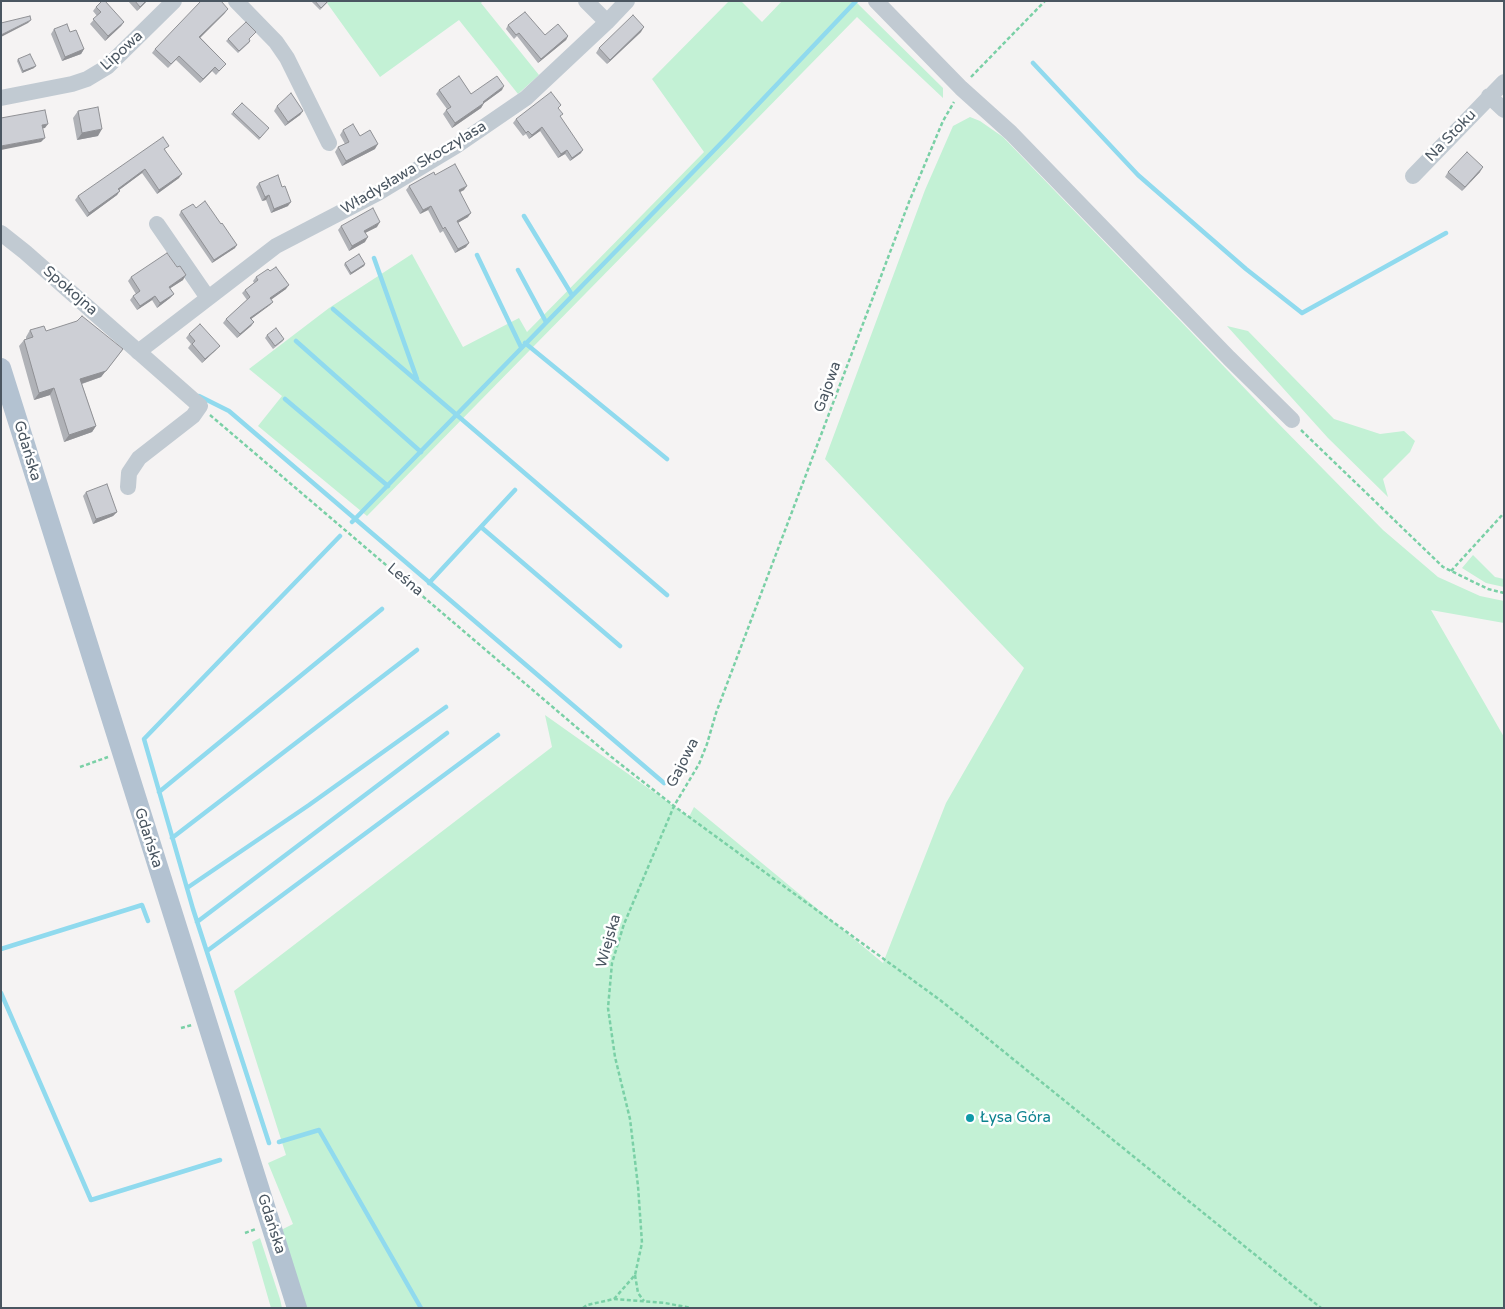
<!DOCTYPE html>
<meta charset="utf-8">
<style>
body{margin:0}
#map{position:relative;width:1505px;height:1309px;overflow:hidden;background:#f5f3f3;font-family:"Varela Round",sans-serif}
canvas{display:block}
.frame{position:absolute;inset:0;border:2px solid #4a5661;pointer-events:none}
</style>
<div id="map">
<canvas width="1505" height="1309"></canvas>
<div class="frame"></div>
</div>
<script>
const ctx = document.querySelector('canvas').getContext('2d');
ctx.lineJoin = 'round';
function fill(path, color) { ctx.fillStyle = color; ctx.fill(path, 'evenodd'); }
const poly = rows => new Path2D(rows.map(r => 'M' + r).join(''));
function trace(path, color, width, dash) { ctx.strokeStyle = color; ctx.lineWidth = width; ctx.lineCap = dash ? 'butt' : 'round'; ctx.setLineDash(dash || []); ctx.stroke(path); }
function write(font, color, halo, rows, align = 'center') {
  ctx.font = font + ' "Varela Round",sans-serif'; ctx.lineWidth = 5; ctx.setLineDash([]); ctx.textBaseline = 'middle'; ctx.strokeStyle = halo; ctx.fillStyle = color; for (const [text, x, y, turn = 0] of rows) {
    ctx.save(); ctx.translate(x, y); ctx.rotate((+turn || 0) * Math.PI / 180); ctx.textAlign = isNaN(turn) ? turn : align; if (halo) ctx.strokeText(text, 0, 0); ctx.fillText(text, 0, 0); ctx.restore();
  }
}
const green = poly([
 [329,1,483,1,481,3,539,75,518,94,459,20,380,77,327,3],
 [729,1,741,1,762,22,782,1,855,1,943,88,943,98,857,17,367,516,258,426,282,396,249,369,329,308,412,254,463,347,519,318,527,332,704,152,652,79],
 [970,117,980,121,1003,137,1192,333,1270,415,1383,530,1438,577,1480,596,1504,601,1504,623,1431,610,1504,737,1504,1308,305,1308,281,1230,293,1224,268,1163,286,1155,234,991,552,747,545,715,689,817,694,807,883,963,946,803,1024,668,825,459,925,190,953,126],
 [1227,326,1248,331,1334,419,1380,434,1404,431,1415,441,1410,452,1383,479,1388,497,1328,438],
 [1473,555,1495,577,1504,579,1504,587,1486,583,1462,568],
 [260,1238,280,1299,282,1308,271,1308,252,1242]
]);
const stream = poly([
 [1033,63,1138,175,1246,269,1302,313,1446,233],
 [524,216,572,295],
 [477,255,521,347],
 [374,258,417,379],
 [518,270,546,322],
 [333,309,667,595],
 [296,341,421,452],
 [525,343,667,459],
 [199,396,229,411,664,783],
 [285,399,388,486],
 [352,522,728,136,856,1],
 [481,527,620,646],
 [429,583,515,490],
 [159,792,382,609],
 [172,838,417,650],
 [187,888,309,805,446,707],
 [197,922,447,733],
 [1,949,142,905,148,921],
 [207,951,498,735],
 [1,993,91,1200,220,1160],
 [279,1142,319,1130,421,1308],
 [269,1143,193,909,144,739,340,536]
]);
const path = poly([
 [971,77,1045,1],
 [210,415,609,755,674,806,940,1000,1321,1308],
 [1301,430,1443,567,1488,589,1504,593],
 [1451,571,1504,513],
 [80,767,108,757],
 [181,1028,192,1025],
 [245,1233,256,1229],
 [635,1275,638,1293,644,1301],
 [614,1299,635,1275,642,1243,638,1186,630,1119,615,1057,608,1008,612,963,624,924,674,806,699,764,707,744,716,713,909,202,943,121,954,102],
 [583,1308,587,1305,614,1299,665,1303,691,1308]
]);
const minor = poly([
 [236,1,276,42,287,58,329,143],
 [586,1,607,22],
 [876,1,961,88,1011,133,1229,358,1292,420],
 [1489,96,1504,110],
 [1,98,72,84,87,79,107,67,174,1],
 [1413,176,1504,82],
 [157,224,208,298],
 [1,233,25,252,200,406,193,416,139,458,129,473,128,487],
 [138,352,276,246,378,193,456,146,526,98,607,22,627,1]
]);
const major = poly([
 [1,368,297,1308]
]);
const wall = poly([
 [128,1,147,1,137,11],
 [311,1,329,1,320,10],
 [96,7,124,22,121,26,105,41,90,24,97,16,93,11],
 [225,13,200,37,226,64,216,75,212,71,200,83,176,60,168,68,152,53,155,49],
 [508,25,545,35,568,36,566,40,538,63,517,36,514,39,506,29],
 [54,29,70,32,84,49,81,54,62,61,51,34],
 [641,32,607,64,596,53,599,48],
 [254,34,249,39,250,41,249,43,238,53,226,41,228,39],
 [18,59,34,68,22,73,17,61],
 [439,90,471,94,502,90,484,103,481,108,452,128,443,114,447,109,436,94],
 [277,106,303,111,300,115,285,126,274,111],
 [558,109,560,117,581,153,570,161,565,154,558,158,540,131,529,139,526,134,523,136,513,123,516,119],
 [78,111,98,136,77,140,73,118],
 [233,112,267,130,259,140,231,114],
 [343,130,360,136,375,149,342,166,335,152,338,147,345,144,340,135],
 [166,149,165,150,179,178,157,194,142,173,119,190,117,195,87,217,75,200,78,196],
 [1448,172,1480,172,1462,191,1445,177],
 [435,175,464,190,460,192,468,217,458,223,466,247,455,253,443,231,440,233,428,210,420,214,406,190,409,186],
 [259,183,282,187,288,206,271,213,266,200,262,201,256,187],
 [181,211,235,248,212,263,179,215],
 [341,226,377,227,365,233,365,242,349,251,338,230],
 [345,263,365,264,364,266,350,275,344,265],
 [270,271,286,289,271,299,270,305,251,319,254,322,251,326,237,338,223,323,226,319,247,300,242,293,245,290,254,283,253,281,256,277],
 [131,277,183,280,170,288,174,294,170,298,157,308,152,300,137,310,130,300,133,296,136,294,128,281],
 [30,330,46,331,123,349,101,377,82,384,96,426,92,432,64,442,50,395,34,400,19,346,24,340,26,339,26,337],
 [189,334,216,350,202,363,188,348,191,344,186,338],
 [267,335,284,339,283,341,273,349,265,338],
 [86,492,117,512,113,516,93,524,83,496]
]);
const shadedWall = poly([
 [146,1,147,1,137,11,140,7],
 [228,9,225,13,197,41,199,37],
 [31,20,28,23,1,37,1,35],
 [124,22,121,26,105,41,108,36],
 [644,27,641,32,607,64,610,60],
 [568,36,566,40,538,63,541,59],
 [84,49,81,54,62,61,65,57],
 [36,66,34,68,22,73,23,71],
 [215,67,212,71,200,83,203,79],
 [504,86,502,90,480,106,483,102],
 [484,103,481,108,452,128,455,123],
 [303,111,300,115,285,126,288,122],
 [48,124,45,128,39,129,42,125],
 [542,127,540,131,529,139,532,135],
 [102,129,98,136,77,140,82,133],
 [45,138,41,142,1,150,1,146],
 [378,144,375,149,342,166,346,161],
 [567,150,565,154,558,158,561,154],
 [583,150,581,153,570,161,572,158],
 [1483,167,1480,172,1462,191,1465,187],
 [145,169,142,173,115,193,118,189],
 [182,174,179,178,157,194,159,190],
 [467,186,464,190,456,194,459,190],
 [120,191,117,195,87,217,89,213],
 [269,195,266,200,262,201,265,197],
 [291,202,288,206,271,213,274,209],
 [431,206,428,210,420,214,423,210],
 [471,213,468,217,454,225,457,221],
 [380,222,377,227,361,235,364,231],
 [368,237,365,242,349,251,352,246],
 [469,243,466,247,455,253,458,249],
 [237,245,235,248,212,263,214,260],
 [365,264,364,266,350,275,351,273],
 [186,275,183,280,166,291,169,287],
 [289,285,286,289,268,302,270,298],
 [174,294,170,298,157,308,160,303],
 [155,296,152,300,137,310,140,306],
 [273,302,270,305,247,322,250,318],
 [254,322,251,326,237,338,240,334],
 [220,346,216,350,202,363,205,359],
 [123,349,101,377,75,386,80,379],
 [54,388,50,395,34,400,39,393],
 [96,426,92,432,64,442,69,435],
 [117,512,113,516,93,524,96,519]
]);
const building = poly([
 [102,1,105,1,124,22,108,36,93,19,101,12,96,7,102,1],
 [135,1,146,1,140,7,135,1],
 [201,1,221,1,228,9,199,37,226,64,219,71,215,67,203,79,179,56,171,64,155,49,201,1],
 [315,1,328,1,321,8,315,1],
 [525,12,545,35,558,24,568,36,541,59,519,33,516,35,508,25,525,12],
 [633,15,644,27,610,60,599,48,633,15],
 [30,16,31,20,1,35,1,23,30,16],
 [246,22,256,32,249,39,250,41,239,51,228,39,246,22],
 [67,24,70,32,76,30,84,49,65,57,54,29,67,24],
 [30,54,36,66,23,71,18,59,30,54],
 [459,76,471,94,497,76,504,86,483,102,484,103,455,123,446,110,451,107,439,90,459,76],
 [551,92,561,105,558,108,563,114,560,116,583,150,572,158,567,150,561,154,542,127,532,135,528,131,526,133,516,119,551,92],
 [291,93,303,111,288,122,277,106,291,93],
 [242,103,269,128,260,138,233,112,242,103],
 [98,107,102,129,82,133,78,111,98,107],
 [45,110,48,124,42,125,45,138,1,146,1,118,45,110],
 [353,124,360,136,370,130,378,144,346,161,338,147,349,142,343,130,353,124],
 [163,137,169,146,164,149,182,174,159,190,145,169,118,189,120,191,89,213,78,196,163,137],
 [1467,152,1483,167,1465,187,1448,172,1467,152],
 [455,164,467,186,459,190,471,213,457,221,469,243,458,249,445,227,443,229,431,206,423,210,409,186,434,172,435,175,455,164],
 [278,175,282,187,285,186,291,202,274,209,269,195,265,197,259,183,278,175],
 [205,201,221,224,222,223,237,245,214,260,181,211,193,204,196,208,205,201],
 [373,208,380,222,364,231,368,237,352,246,341,226,373,208],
 [167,253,177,267,180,266,186,275,169,287,174,294,160,303,155,296,140,306,133,296,140,291,131,277,167,253],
 [359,254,365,264,351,273,345,263,359,254],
 [276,267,289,285,270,298,273,302,250,318,254,322,240,334,226,319,250,297,245,290,258,280,256,277,268,269,270,271,276,267],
 [82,316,123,349,106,371,80,379,96,426,69,435,54,388,39,393,24,340,33,337,30,330,44,326,46,331,77,321,82,316],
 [200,324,220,346,205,359,192,344,195,341,189,334,200,324],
 [276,328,284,339,275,346,267,335,276,328],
 [107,484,117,512,96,519,86,492,107,484]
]);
const markers = [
 [970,1118,5,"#0f9aa8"]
];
const streetNames = [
 ["Lipowa",122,51,-42],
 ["Na Stoku",1451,136,-46],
 ["Władysława Skoczylasa",414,168,-31],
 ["Spokojna",70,291,41],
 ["Gajowa",828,387,-70],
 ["Gdańska",27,451,73],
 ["Leśna",405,580,40],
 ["Gajowa",683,763,-63],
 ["Gdańska",148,838,72],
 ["Wiejska",609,941,-74],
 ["Gdańska",271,1224,72]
];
const cultureNames = [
 ["Łysa Góra",980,1118]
];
fill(green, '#c3f1d5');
trace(stream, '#90daee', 4.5);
trace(path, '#7ad0a6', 2.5, [4, 2.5]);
trace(minor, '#c1cad2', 16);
trace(major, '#b3c2d1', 20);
fill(wall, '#b0b2b7');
fill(shadedWall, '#909195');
fill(building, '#cdcfd5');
trace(building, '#909195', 1);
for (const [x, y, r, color] of markers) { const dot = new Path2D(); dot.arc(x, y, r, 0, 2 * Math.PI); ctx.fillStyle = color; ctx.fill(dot); trace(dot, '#fff', 2); }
write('15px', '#4a5661', '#fff', streetNames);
write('15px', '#0d838f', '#fff', cultureNames, 'left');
</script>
